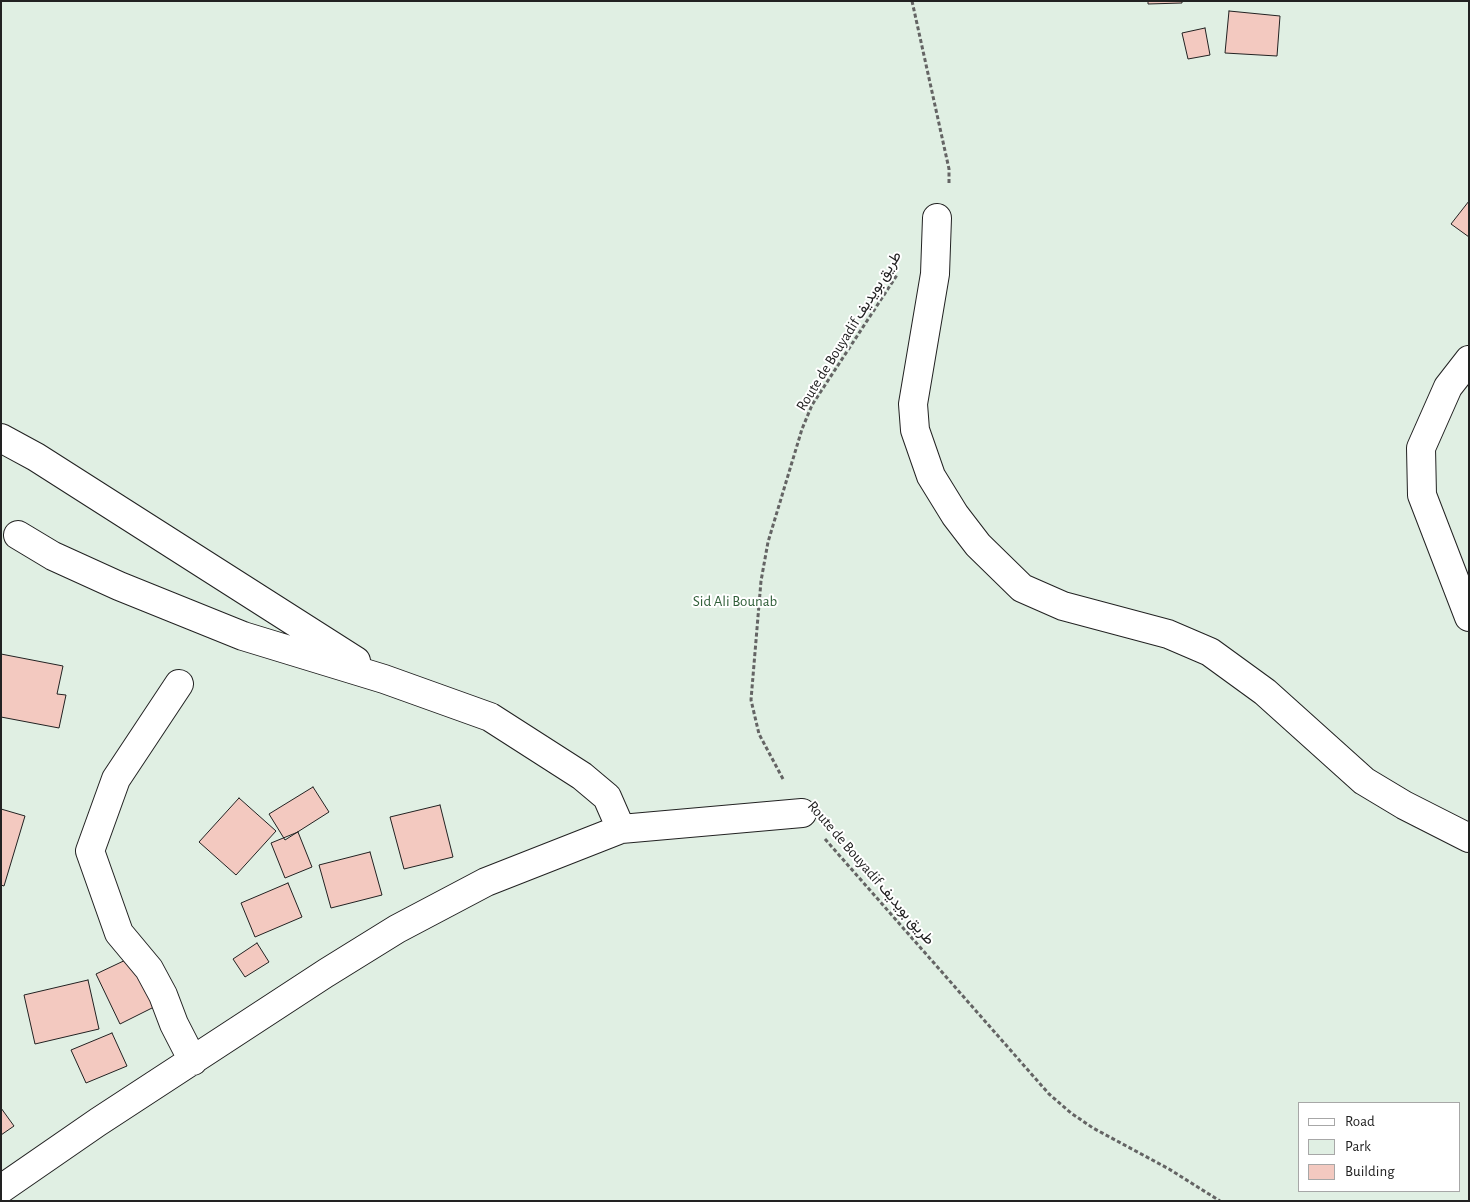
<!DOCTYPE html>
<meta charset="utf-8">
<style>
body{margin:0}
#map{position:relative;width:1470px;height:1202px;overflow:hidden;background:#fff;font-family:"Alegreya Sans",sans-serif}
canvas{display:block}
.frame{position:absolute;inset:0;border:2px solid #222;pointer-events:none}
.legend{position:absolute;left:1298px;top:1102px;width:162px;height:90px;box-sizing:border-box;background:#fff;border:1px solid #a7a7a7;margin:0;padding:6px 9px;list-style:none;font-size:15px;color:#222}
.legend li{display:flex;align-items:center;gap:10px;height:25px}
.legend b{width:25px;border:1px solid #a7a7a7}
</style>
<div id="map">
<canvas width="1470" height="1202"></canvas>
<div class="frame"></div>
<ul class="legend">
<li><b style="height:6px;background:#fff"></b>Road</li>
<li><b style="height:14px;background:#e0efe3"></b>Park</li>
<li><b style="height:14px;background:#f3c9c0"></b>Building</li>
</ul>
</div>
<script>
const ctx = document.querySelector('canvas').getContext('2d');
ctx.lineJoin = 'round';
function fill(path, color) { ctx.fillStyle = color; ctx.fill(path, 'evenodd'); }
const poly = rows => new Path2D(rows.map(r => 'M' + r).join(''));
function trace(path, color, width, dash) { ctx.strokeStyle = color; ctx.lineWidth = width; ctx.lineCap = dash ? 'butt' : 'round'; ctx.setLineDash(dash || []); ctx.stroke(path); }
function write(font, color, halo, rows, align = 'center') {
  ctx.font = font + ' "Alegreya Sans",Vazirmatn,sans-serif'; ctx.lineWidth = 4; ctx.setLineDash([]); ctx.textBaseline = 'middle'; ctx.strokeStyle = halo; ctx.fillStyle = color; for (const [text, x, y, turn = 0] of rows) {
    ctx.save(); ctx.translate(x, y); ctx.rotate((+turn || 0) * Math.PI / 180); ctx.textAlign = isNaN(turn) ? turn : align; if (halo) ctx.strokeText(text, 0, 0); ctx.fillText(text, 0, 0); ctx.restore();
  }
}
const green = poly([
 [1,1,1469,1,1469,1201,1,1201,1,1],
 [1299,1103,1459,1103,1459,1191,1299,1191,1299,1103]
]);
const building = poly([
 [1148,1,1182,1,1182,3,1148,4,1148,1],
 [1229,11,1280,16,1277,56,1225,53,1229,11],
 [1205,28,1210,55,1188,59,1182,33,1205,28],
 [1469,201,1469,237,1451,224,1469,201],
 [1,654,63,666,57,694,66,695,59,728,1,717,1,654],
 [313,787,329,812,285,840,269,814,313,787],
 [239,798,276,831,236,875,199,842,239,798],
 [440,805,453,857,404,869,390,817,440,805],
 [1,809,25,816,4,886,1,885,1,809],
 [298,832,312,867,285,878,271,843,298,832],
 [370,852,382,895,331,908,319,865,370,852],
 [288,883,302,917,255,937,241,903,288,883],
 [257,943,269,962,245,977,233,959,257,943],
 [132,957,156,1006,120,1024,96,974,132,957],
 [88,980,99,1029,35,1044,24,995,88,980],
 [112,1033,127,1066,86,1083,71,1050,112,1033],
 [1,1108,14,1126,1,1135,1,1108]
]);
const path = poly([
 [912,1,949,169,949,184],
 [783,779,759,734,751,700,761,581,768,542,802,429,812,405,897,275],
 [825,839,1049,1094,1071,1113,1093,1128,1169,1169,1220,1201]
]);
const minor = poly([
 [937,218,935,274,913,404,915,430,931,476,955,515,978,545,1022,588,1063,606,1168,634,1210,652,1265,692,1364,781,1404,805,1469,838],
 [1469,360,1448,387,1421,448,1422,495,1469,617],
 [1,438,36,457,356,661],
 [18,535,53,556,119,586,243,636,384,679,490,717,582,776,607,797,621,829,802,813],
 [179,684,116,779,90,851,119,933,149,969,163,995,174,1024,193,1061],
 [1,1189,98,1122,326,973,397,929,486,882,621,829]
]);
const streetNames = [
 ["Route de Bouyadif طريق بويديف",849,331,-58],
 ["Route de Bouyadif طريق بويديف",871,873,49]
];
const parkNames = [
 ["Sid Ali Bounab",735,601]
];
fill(green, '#e0efe3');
trace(green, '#6f6f6f', 1);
fill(building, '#f3c9c0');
trace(building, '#222', 1);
trace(minor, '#222', 30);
trace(path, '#646464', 3, [4, 2.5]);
trace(minor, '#fff', 28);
write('15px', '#222', '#fff', streetNames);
write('15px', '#2f5e38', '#fff', parkNames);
</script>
